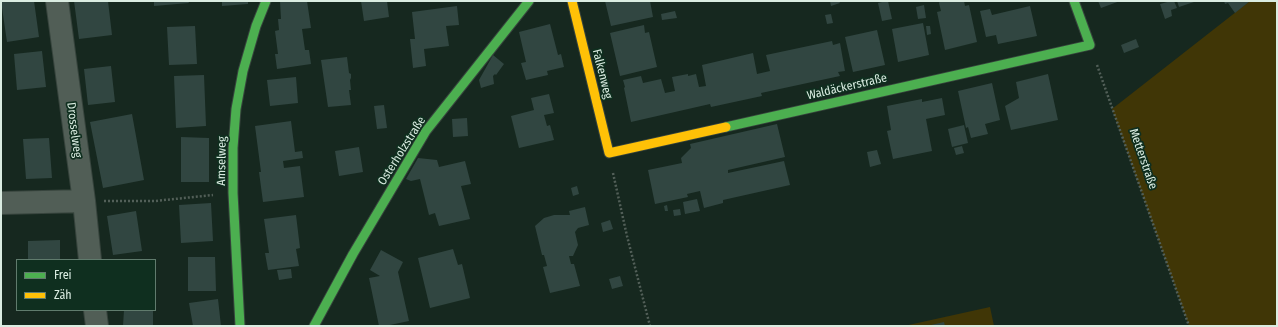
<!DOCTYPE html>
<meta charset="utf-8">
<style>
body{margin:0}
#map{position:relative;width:1278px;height:327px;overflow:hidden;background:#16281f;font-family:"Fira Sans Condensed",sans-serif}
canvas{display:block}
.frame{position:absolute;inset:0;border:2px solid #daece1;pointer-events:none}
.legend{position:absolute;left:16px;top:259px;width:140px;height:52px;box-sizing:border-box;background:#0f2f1f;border:1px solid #607b6d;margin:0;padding:5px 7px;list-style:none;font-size:12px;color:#daece1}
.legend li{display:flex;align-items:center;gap:8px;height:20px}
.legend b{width:20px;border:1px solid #607b6d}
</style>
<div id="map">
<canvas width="1278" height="327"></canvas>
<div class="frame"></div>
<ul class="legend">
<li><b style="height:5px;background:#4caf50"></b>Frei</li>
<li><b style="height:5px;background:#ffc107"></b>Zäh</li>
</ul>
</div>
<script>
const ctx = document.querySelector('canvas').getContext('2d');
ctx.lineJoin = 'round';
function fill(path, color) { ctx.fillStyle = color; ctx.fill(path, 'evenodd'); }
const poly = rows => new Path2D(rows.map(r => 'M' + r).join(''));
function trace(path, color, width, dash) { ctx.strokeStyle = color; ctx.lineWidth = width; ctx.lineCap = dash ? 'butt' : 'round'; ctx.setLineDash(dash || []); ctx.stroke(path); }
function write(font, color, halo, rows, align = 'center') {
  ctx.font = font + ' "Fira Sans Condensed",sans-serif'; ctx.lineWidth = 3.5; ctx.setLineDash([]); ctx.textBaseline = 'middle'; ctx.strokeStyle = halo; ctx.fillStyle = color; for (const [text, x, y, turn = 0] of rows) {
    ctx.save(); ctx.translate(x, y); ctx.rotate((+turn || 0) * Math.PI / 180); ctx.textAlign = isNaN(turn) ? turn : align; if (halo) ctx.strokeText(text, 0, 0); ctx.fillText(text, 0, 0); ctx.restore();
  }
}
const green = poly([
 [1250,1,1277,1,1277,326,1189,326,1112,109],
 [990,307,994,326,904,326]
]);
const building = poly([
 [1,1,34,1,39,37,7,42],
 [74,1,108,1,112,35,79,39],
 [154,1,188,1,189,3,154,6],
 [222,1,248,1,248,4,222,6],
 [280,1,307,1,311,28,302,29,305,50,309,50,311,64,277,69,275,54,278,54,275,31,279,30,278,19,281,19],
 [361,1,387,1,389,17,364,21],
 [605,1,650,1,653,17,611,26],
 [830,1,839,1,840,3,831,6],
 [886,1,888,1,892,19,882,21,878,3],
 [940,1,964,1,965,6,969,5,977,42,945,50,937,12,941,11,939,3],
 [1098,1,1120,1,1101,8],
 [1171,1,1174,1,1177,8,1171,10,1172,16,1165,19,1160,4],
 [1177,1,1197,1,1179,7],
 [1224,1,1250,1,1235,13,1228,3,1225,4],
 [924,5,926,18,918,19,916,7],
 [457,6,459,25,446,26,449,46,424,49,426,66,413,68,410,39,415,39,412,12],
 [1030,6,1037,36,998,44,996,35,986,37,980,11,990,9,992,15],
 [675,11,677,18,662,20,661,14],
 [831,14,833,23,827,24,825,15],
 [923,23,929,55,898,62,892,29],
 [550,24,558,55,561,54,564,67,547,71,548,75,526,80,521,63,526,62,519,32],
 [644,25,645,33,649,32,657,67,620,76,610,33],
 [195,26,197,64,169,65,167,27],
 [926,26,930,26,931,34,927,35],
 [877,30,885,65,853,72,845,37],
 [1136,39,1139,47,1124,53,1121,45],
 [832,41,833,45,840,43,845,71,838,72,840,76,761,93,762,96,711,107,710,104,631,122,624,88,625,87,623,80,641,76,643,83,661,79,665,93,675,91,672,77,688,74,688,76,696,74,699,87,706,86,702,65,753,53,757,74,770,71,766,55],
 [42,51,46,87,17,90,14,54],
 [493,55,504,64,496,75,495,74,493,76,494,84,481,88,479,80],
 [347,57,349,73,351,74,351,78,350,80,351,90,349,90,351,105,328,107,321,60],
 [111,66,115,102,88,105,84,69],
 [1048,74,1058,120,1011,130,1005,106,1019,98,1016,82],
 [204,75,206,126,176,128,174,76],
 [296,77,298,103,270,106,267,80],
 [992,83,1000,120,985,124,988,134,971,138,968,127,966,128,958,91],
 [549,94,554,113,544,115,547,126,550,125,554,140,519,148,511,116,534,110,531,98],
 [942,98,945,115,926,119,932,151,893,159,887,131,891,130,887,106,922,99,922,102],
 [384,105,387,128,377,129,374,106],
 [132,114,144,180,103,188,90,122],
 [467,118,468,136,453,137,452,119],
 [291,121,295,152,302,151,303,158,283,161,284,168,300,166,304,197,263,202,259,172,261,172,255,126],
 [777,124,785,157,728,170,728,173,784,161,790,185,723,200,723,203,704,208,700,191,687,194,688,197,655,204,648,170,682,163,681,158,691,148,690,144],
 [964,125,968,143,952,147,948,129],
 [181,137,209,138,209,182,181,182],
 [49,138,52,178,26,179,23,139],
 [962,146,964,153,956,155,954,148],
 [359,147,363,172,339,176,335,151],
 [877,150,881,164,870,167,867,152],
 [418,158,437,160,439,167,465,161,471,184,461,186,470,219,439,226,435,213,429,215,420,179,411,181,406,179],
 [577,186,579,194,573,196,571,188],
 [697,199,700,211,685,214,683,202],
 [211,203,213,241,181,243,179,205],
 [667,205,668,211,665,211,664,206],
 [585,207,589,225,578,228,575,232,578,245,573,256,569,256,571,264,574,264,580,286,550,293,543,267,547,266,544,255,542,255,535,226,544,218,554,215,570,215,569,211],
 [680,209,681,215,674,216,673,210],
 [136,211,142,251,113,255,107,216],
 [296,215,300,248,296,249,299,266,268,270,265,253,269,253,264,219],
 [610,220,613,229,603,232,601,223],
 [60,240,60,260,28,260,28,241],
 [453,249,458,265,462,264,470,298,430,308,418,258],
 [381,250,403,262,398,272,409,321,385,326,379,326,369,278,380,276,370,270],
 [188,257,215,257,216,291,188,291],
 [291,269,292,278,279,280,277,270],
 [620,276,623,286,612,289,609,279],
 [218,299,221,326,193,326,189,303],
 [124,310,153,310,153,326,123,326],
 [944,322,945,326,931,326,931,325]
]);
const path = poly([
 [1097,65,1189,326],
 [613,173,627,236,650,326],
 [104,201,155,201,213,195]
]);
const street = poly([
 [57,1,84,201,90,260],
 [1,203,84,201],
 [95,310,97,326]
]);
const fast = poly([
 [726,127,1090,45,1074,1],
 [240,326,233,193,233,148,236,109,243,71,256,26,266,1],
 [314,326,353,254,426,131,529,1]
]);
const slow = poly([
 [572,1,609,153,726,127]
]);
const streetNames = [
 ["Falkenweg",602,74,76],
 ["Waldäckerstraße",847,87,-13],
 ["Drosselweg",74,130,83],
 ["Osterholzstraße",402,151,-58],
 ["Metterstraße",1143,159,71],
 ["Amselweg",222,161,-89]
];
fill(green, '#403606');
fill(building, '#314641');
trace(street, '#37443d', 24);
trace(fast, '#37443d', 11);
trace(slow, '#37443d', 11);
trace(path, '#525f58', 2.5, [2, 2]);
trace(street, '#515e56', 22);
trace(fast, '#4caf50', 9);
trace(slow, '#ffc107', 9);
write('12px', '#daece1', '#0f2f1f', streetNames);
</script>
